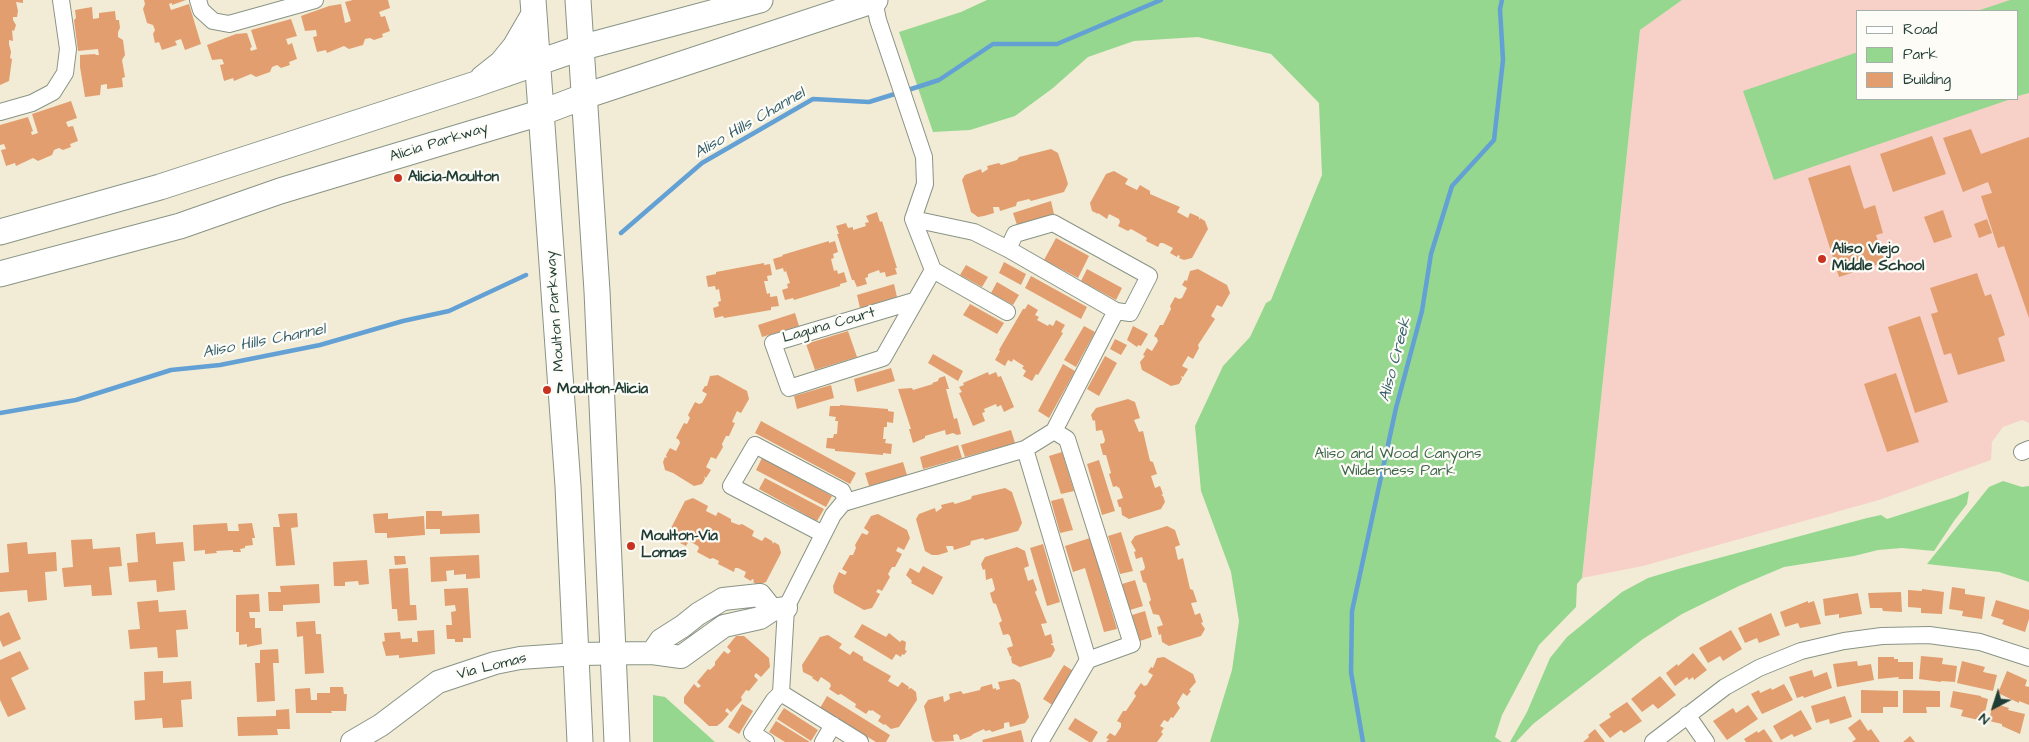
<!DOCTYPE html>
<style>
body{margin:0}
#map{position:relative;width:2029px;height:742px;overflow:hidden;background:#f2ecd6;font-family:"Architects Daughter",sans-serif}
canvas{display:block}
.legend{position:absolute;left:1856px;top:10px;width:162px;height:90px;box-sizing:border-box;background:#fdfcf7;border:1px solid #a4b0a9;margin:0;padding:6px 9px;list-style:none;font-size:15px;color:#1f3d34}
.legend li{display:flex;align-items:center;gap:10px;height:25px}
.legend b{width:25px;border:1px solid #a4b0a9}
.north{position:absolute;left:1969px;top:682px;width:50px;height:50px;-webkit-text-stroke:4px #fdfcf7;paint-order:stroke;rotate:220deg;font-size:14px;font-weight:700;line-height:20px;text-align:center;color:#1f3d34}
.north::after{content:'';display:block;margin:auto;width:18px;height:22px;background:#1f3d34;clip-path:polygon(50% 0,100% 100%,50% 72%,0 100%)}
</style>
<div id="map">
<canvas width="2029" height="742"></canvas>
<ul class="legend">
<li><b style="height:6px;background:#fff"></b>Road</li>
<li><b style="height:14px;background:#95d78e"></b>Park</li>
<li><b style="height:14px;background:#e29e6f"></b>Building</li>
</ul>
<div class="north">N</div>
</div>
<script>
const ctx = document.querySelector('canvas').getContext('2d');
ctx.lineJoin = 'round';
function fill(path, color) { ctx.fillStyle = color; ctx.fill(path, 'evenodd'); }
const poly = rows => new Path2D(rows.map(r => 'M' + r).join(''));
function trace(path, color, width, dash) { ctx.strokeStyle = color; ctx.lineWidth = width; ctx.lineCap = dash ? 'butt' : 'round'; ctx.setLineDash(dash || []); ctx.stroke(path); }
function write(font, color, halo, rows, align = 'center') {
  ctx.font = font + ' "Architects Daughter",sans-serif'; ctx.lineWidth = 4.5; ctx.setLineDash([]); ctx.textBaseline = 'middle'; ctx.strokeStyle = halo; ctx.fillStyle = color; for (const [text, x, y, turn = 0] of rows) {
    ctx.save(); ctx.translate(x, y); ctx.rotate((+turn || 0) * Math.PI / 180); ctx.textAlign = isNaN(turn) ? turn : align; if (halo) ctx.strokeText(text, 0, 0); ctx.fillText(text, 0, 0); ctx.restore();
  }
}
const built = poly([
 [1682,0,2029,0,2029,423,2022,420,2003,427,1992,442,1991,460,1879,500,1643,566,1582,578,1640,30],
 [1858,11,2018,11,2018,99,1858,99]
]);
const green = poly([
 [987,0,1682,0,1640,30,1582,578,1577,584,1576,607,1539,645,1502,715,1495,737,1502,742,1210,742,1232,670,1239,621,1231,572,1201,491,1195,426,1223,366,1250,337,1266,303,1271,300,1322,175,1319,103,1271,54,1198,37,1134,41,1088,57,1053,88,1015,116,970,130,933,132,899,32,961,12],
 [2010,0,2029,0,2029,93,2018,96,2018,11,1977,11],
 [1858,52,1858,99,2011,99,1774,180,1743,91],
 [2003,481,2022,487,2029,486,2029,582,1999,572,1927,564,1989,487],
 [1969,491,1967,504,1954,521,1934,551,1902,548,1878,550,1854,556,1784,567,1739,586,1682,614,1643,639,1533,724,1516,742,1510,742,1527,712,1550,658,1567,637,1622,592,1648,578,1678,569,1867,518,1881,515,1887,519,1956,497],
 [653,695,665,697,715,742,653,742]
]);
const stream = poly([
 [905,91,939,80,993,44,1057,44,1161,0],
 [621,233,702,163,813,99,869,102,898,93],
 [0,413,76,400,171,370,220,365,320,345,403,321,449,311,526,275],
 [1363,742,1351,672,1352,611,1396,408,1422,311,1431,254,1452,186,1494,140,1503,60,1500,9,1502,0]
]);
const building = poly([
 [0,0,23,0,23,3,16,2,18,11,17,17,13,17,13,20,16,25,14,31,12,30,13,41,9,40,9,44,11,52,10,58,12,59,9,81,0,85],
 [144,0,186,0,172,5,172,3,169,4,171,10,189,4,201,44,185,50,181,39,175,41,177,45,162,50,159,42,155,43,153,34,155,30,153,25,147,23,143,9,145,4],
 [353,0,388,0,390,8,379,12,381,17,385,16,390,31,382,34,383,37,374,40,370,38,365,39,363,45,349,49,344,46,327,53,326,50,317,52,313,37,317,36,316,30,305,31,301,16,329,6,341,4,345,23,351,21,345,2],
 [92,7,93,19,99,18,99,13,115,11,116,20,119,20,120,28,118,32,118,37,123,40,125,55,122,60,125,77,122,78,123,87,107,89,107,84,101,85,100,95,85,97,80,67,80,55,95,54,96,55,99,55,98,49,78,51,74,20,76,18,75,10],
 [291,19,297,36,286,39,288,45,292,43,297,59,289,62,290,65,281,68,277,65,272,67,270,72,256,77,251,74,234,81,233,78,224,81,220,65,224,64,222,59,212,60,207,45,236,34,247,33,252,47,250,48,251,51,257,49,251,30],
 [71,101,77,118,66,122,68,127,73,126,78,141,70,144,71,147,63,150,59,148,54,150,52,155,38,161,33,158,16,166,15,163,6,166,1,150,6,149,4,144,0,145,0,125,28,117,33,131,31,132,32,135,38,133,32,114],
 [1971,129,1981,154,2029,137,2029,318,2004,246,1998,248,1981,196,1992,193,1988,182,1963,192,1943,138],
 [1932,136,1946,174,1893,192,1880,154],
 [1051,149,1058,153,1066,177,1068,184,1064,192,1031,201,1029,199,1017,202,1016,206,1000,211,999,207,993,207,994,213,984,216,978,217,971,212,962,180,965,175,981,169,982,173,988,169,987,166,999,163,1001,165,1017,160,1019,157],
 [1850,165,1864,209,1875,205,1883,233,1876,235,1885,262,1839,277,1808,178],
 [1114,171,1128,179,1125,184,1137,190,1140,185,1150,191,1150,194,1180,207,1177,212,1188,218,1190,213,1199,217,1199,220,1200,218,1205,221,1208,229,1192,258,1184,260,1179,258,1180,256,1178,255,1177,257,1170,253,1173,248,1163,243,1160,243,1158,247,1146,241,1147,238,1131,229,1128,231,1118,226,1120,222,1119,219,1109,214,1107,219,1098,213,1098,214,1092,211,1090,203,1106,174],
 [1051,201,1054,214,1017,225,1013,213],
 [1943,210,1952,237,1934,243,1924,217],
 [877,212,880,222,882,221,897,268,895,268,897,274,886,277,885,272,880,273,879,270,868,274,868,277,865,278,867,284,857,287,854,280,852,280,837,234,839,234,836,226,846,223,848,228,853,227,853,230,866,226,865,223,869,222,866,216],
 [1987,219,1992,233,1979,238,1974,224],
 [1056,238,1089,256,1078,278,1044,260],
 [829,241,829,243,835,241,838,252,833,254,834,258,831,259,834,271,837,270,838,274,844,272,847,282,840,284,840,286,794,300,793,298,785,300,782,290,788,288,787,284,790,283,786,271,784,272,783,268,776,270,773,259,783,256,782,255],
 [1004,262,1026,274,1021,285,999,273],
 [764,263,764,265,770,264,772,275,767,276,768,281,764,281,767,294,770,293,770,297,777,296,779,306,771,307,771,310,724,318,723,316,715,318,713,308,719,306,718,302,721,301,719,289,716,290,715,286,708,287,706,276,716,274,716,272],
 [966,265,988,277,982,287,960,275],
 [1087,269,1122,288,1116,300,1081,281],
 [1198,269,1227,285,1230,293,1222,307,1217,305,1211,316,1215,319,1198,345,1199,348,1193,359,1188,356,1182,366,1188,369,1183,377,1181,376,1182,379,1179,384,1171,386,1142,370,1140,362,1145,356,1143,355,1147,348,1152,351,1158,341,1157,338,1154,336,1160,325,1163,325,1171,309,1170,306,1175,297,1179,299,1182,298,1187,288,1182,285,1185,280,1187,281,1190,271],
 [1977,273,1985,296,1991,294,2005,335,1998,338,2005,361,1958,375,1951,353,1944,355,1931,314,1938,312,1930,288],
 [1031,276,1087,307,1081,319,1025,288],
 [997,282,1019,295,1013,305,991,293],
 [894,284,897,297,860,308,857,295],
 [970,304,1004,323,997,334,963,315],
 [1028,304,1038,310,1035,315,1039,317,1037,320,1048,326,1049,324,1053,326,1056,320,1065,325,1061,332,1063,333,1038,375,1036,374,1032,381,1023,376,1026,371,1022,368,1024,366,1013,359,1012,362,1008,360,1005,366,995,360,1000,351,999,350,1023,309,1025,309],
 [795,313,799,326,762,337,758,325],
 [1920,316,1948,402,1915,413,1888,327],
 [1084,326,1095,332,1076,367,1064,360],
 [1133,326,1148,334,1141,346,1138,345,1137,347,1127,340],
 [848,331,857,357,815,370,806,344],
 [1115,339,1127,345,1121,355,1110,349],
 [933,354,963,371,958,381,928,363],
 [1105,356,1117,363,1099,396,1087,389],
 [1063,364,1075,371,1049,418,1038,411],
 [891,368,895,381,857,392,854,379],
 [988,372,989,375,996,372,998,377,1001,376,1014,407,1004,412,1001,405,997,407,996,404,984,409,985,412,982,413,985,421,973,426,959,393,962,392,959,387,964,385,963,383],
 [1896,373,1919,442,1887,452,1864,384],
 [718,375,747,391,749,399,741,413,737,411,732,422,735,423,729,436,726,436,722,444,723,447,716,459,711,457,706,467,711,470,706,478,704,476,705,479,702,484,694,486,673,473,665,470,663,462,665,457,667,458,666,455,670,448,676,451,680,443,679,440,676,438,684,423,687,424,690,418,688,415,695,402,699,404,702,403,707,394,702,391,705,386,707,386,710,376],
 [945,376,949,389,946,389,954,419,957,418,961,434,957,435,953,433,946,435,945,430,925,436,925,438,913,443,909,429,911,429,898,389,912,388,913,390,933,384,932,383,938,381,939,378],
 [831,385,834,398,797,409,794,396],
 [1128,399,1135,402,1140,418,1134,420,1139,432,1143,431,1150,461,1153,462,1157,474,1151,476,1155,488,1160,486,1163,494,1161,495,1163,496,1165,502,1161,509,1129,519,1122,515,1121,507,1119,507,1117,500,1123,498,1119,487,1118,488,1117,486,1113,487,1109,474,1111,473,1106,455,1103,455,1100,444,1104,443,1105,440,1102,430,1096,431,1095,420,1093,421,1091,415,1096,408],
 [840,405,888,409,888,411,894,412,893,423,887,422,887,427,884,427,883,439,886,439,885,443,892,444,891,454,883,453,883,455,835,451,835,449,826,448,827,438,833,438,834,434,837,434,838,421,835,421,836,417,829,416,830,406,840,406],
 [761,421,856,473,850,484,755,433],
 [1011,430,1015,443,965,457,961,445],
 [958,445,962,458,923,469,920,457],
 [1062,452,1074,491,1061,494,1049,456],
 [762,458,832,496,826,507,756,470],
 [1099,460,1115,511,1102,515,1087,464],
 [903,462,907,475,869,486,865,473],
 [765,478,824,509,817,521,759,489],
 [1005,488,1012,492,1020,516,1022,523,1018,531,985,540,983,538,971,541,970,545,954,550,953,546,946,546,948,552,938,555,932,555,925,551,916,519,919,514,935,508,936,512,942,508,941,505,953,502,955,504,971,499,972,496],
 [693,498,708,506,706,511,716,516,718,512,731,519,731,522,739,525,742,524,754,531,752,536,762,541,765,537,772,541,773,544,774,542,779,545,781,553,766,582,758,585,753,582,754,580,752,579,751,581,744,577,746,572,738,568,735,568,734,572,718,564,719,561,713,558,710,559,697,552,699,548,698,546,689,541,686,546,680,543,681,541,671,538,670,530,685,501],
 [1063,498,1073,530,1060,533,1051,501],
 [426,511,442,511,442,516,479,514,480,533,440,534,440,529,426,529],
 [297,513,298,527,291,528,295,565,276,566,273,527,280,527,278,514],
 [388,513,388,519,424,516,425,535,387,538,387,533,375,533,373,514],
 [878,514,907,530,910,538,904,550,898,547,896,551,902,554,895,567,892,567,888,574,890,577,882,591,878,589,876,592,880,594,875,603,872,608,864,610,834,593,833,586,839,572,845,575,847,572,842,569,850,555,853,555,856,548,855,545,862,533,867,535,869,532,864,528,871,516],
 [227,523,228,531,239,531,238,524,252,523,255,538,252,538,253,545,245,546,245,548,240,549,241,552,233,552,233,550,216,551,217,553,205,554,205,550,194,551,193,525],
 [1167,526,1175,530,1180,545,1175,547,1178,560,1183,558,1190,589,1193,590,1197,602,1191,603,1195,615,1200,613,1203,622,1201,623,1205,629,1201,636,1169,646,1162,642,1161,634,1159,635,1157,627,1163,625,1159,615,1153,614,1149,602,1151,600,1146,583,1143,582,1140,571,1144,570,1145,567,1142,557,1136,559,1134,552,1136,551,1131,542,1135,536],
 [155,532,156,544,183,542,185,561,173,562,175,590,157,592,156,580,129,582,127,563,138,562,136,534],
 [1121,532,1133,571,1120,574,1108,536],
 [1090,538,1117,629,1104,632,1085,568,1073,572,1065,546],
 [92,539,93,549,120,547,122,566,109,567,112,595,92,596,91,585,64,587,62,568,73,567,71,540],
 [27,542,28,554,56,552,57,571,45,572,47,600,28,602,27,590,0,592,0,573,9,572,7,544],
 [1043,544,1060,602,1047,606,1030,548],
 [1017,547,1025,551,1029,566,1024,568,1028,581,1033,579,1037,590,1035,592,1047,623,1041,624,1045,636,1051,634,1053,643,1051,644,1051,645,1053,645,1055,650,1051,657,1020,667,1012,663,1011,658,1012,657,1010,656,1007,648,1013,646,1010,636,1008,634,1003,635,999,623,1002,621,996,604,993,603,990,593,994,591,995,589,992,578,986,580,985,569,983,570,981,564,985,557],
 [479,555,480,578,466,579,466,574,454,575,454,570,446,571,447,581,431,582,430,557],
 [394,556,405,556,406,564,395,565],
 [367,560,369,584,359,585,358,581,345,582,345,586,334,586,333,562],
 [923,566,943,577,933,595,911,583,912,581,906,575,910,568,919,573],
 [408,568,410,605,416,605,417,620,398,621,397,609,392,609,389,569],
 [1135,580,1143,606,1130,610,1122,584],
 [319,584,320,603,283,605,283,611,269,611,268,592,281,592,280,586],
 [1952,587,1965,589,1965,594,1985,597,1982,619,1962,616,1963,611,1949,609],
 [468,588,471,638,463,638,463,642,455,642,455,639,447,639,446,625,452,625,451,612,456,611,455,605,445,606,444,589],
 [1922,589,1944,592,1942,614,1921,613,1921,608,1908,607,1908,590,1922,591],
 [1901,592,1902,612,1883,611,1882,608,1870,608,1868,593],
 [1858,593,1862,614,1839,618,1839,614,1825,616,1823,599],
 [259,594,260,612,249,612,250,618,255,618,255,628,261,628,262,644,247,647,247,644,239,645,239,632,236,632,236,595],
 [158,600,159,612,186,610,188,629,176,630,178,657,158,658,157,647,130,649,128,630,140,629,137,602],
 [1996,600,2029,610,2029,619,2025,632,2002,624,2004,620,1991,616],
 [1808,601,1808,603,1814,601,1821,624,1800,628,1798,623,1785,627,1780,612],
 [1145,611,1152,637,1140,641,1132,615],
 [9,612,21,639,3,647,0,640,0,616],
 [1771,613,1780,635,1759,643,1757,638,1745,643,1738,628],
 [315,621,316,634,321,634,324,673,305,674,303,636,297,637,296,622],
 [862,624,886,637,889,633,900,642,902,640,906,642,905,650,907,651,904,655,902,654,901,657,896,654,892,660,854,637],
 [434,630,435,654,399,658,399,655,386,656,382,642,385,641,384,633,400,632,401,639,412,638,412,642,418,642,417,631],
 [1731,630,1742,649,1723,661,1720,656,1708,663,1699,648],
 [828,635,842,644,839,648,850,655,853,651,863,657,863,660,891,676,888,681,898,687,902,682,909,687,908,689,911,688,916,692,917,700,899,727,891,729,885,724,884,725,878,721,881,716,872,710,871,711,869,710,866,714,855,707,856,704,841,694,838,695,829,689,831,686,830,683,821,677,818,682,812,678,813,677,803,672,802,665,820,637],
 [736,636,744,636,769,658,770,667,761,677,756,673,754,676,758,680,749,691,746,690,741,697,742,700,731,712,727,708,725,711,729,714,722,722,717,726,709,726,684,703,684,697,694,684,698,688,701,686,697,682,708,669,710,670,715,665,715,662,724,651,728,654,731,651,727,647],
 [278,649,279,663,273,663,275,701,257,702,255,663,260,663,260,650],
 [20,651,29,669,11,678,26,709,8,717,0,700,0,660],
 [1693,653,1707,670,1694,680,1693,677,1689,680,1687,677,1675,686,1666,673,1677,664,1678,666],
 [1921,656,1943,658,1942,664,1957,666,1955,682,1941,681,1941,682,1919,679],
 [1164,657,1193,674,1196,682,1189,690,1191,691,1187,696,1183,693,1177,703,1180,708,1173,718,1171,717,1168,722,1164,720,1160,726,1164,728,1161,732,1163,734,1157,742,1106,742,1109,739,1106,738,1110,733,1115,736,1121,727,1121,723,1117,721,1123,711,1126,711,1136,696,1134,693,1141,683,1144,686,1147,685,1153,675,1148,672,1151,667,1153,668,1157,658],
 [1878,657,1894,657,1894,659,1898,659,1898,662,1913,662,1913,679,1898,679,1899,677,1878,679],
 [1857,661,1858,666,1871,664,1874,680,1837,687,1833,664],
 [1962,661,1985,667,1983,672,1997,675,1993,691,1957,683],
 [1064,665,1075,672,1054,706,1043,699],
 [1812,670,1814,677,1827,672,1832,688,1804,698,1803,696,1797,698,1789,677],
 [163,671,163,683,191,681,192,699,181,700,183,727,163,728,162,718,135,720,134,701,145,700,144,672],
 [2007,671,2027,680,2025,686,2029,687,2029,705,2019,701,2019,703,1998,693],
 [1660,676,1676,695,1658,709,1653,704,1642,712,1631,699],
 [1014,679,1020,683,1029,717,1025,723,1010,727,1009,722,1004,723,1004,728,992,732,990,730,985,731,984,729,973,734,971,736,960,740,959,736,957,734,953,735,954,741,935,742,932,740,924,706,928,700,943,696,944,702,950,699,949,694,961,691,963,694,980,690,981,687,992,684,993,689,996,688,996,690,1000,689,998,682],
 [1784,684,1793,700,1762,714,1751,694,1759,690,1760,693,1771,688,1772,690],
 [330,687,343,687,344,694,347,694,346,711,331,711,332,713,296,713,295,689,310,688,311,700,317,700,317,693,330,693],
 [1861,690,1898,691,1898,707,1883,707,1883,713,1861,713],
 [1903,690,1940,691,1940,707,1926,707,1927,713,1903,713],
 [1953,691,1981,696,1981,697,1988,699,1983,721,1961,716,1963,710,1950,707],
 [827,696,890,735,886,742,876,742,820,708],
 [1845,696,1852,717,1830,724,1829,719,1816,723,1811,706],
 [1627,702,1642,721,1624,733,1621,730,1610,738,1599,725,1611,717,1609,714],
 [1993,703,2009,708,2008,710,2025,714,2020,734,2002,726,2002,724,1989,721],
 [742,704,753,711,739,734,728,727],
 [1748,705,1758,719,1727,740,1713,721,1733,708,1736,713],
 [784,708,818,730,811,741,777,719],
 [289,709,290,729,277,729,278,735,238,736,237,717,276,716,276,710],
 [1801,710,1812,729,1794,737,1792,734,1781,740,1773,726],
 [1075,718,1098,732,1092,742,1089,742,1068,729],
 [1860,719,1868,731,1871,729,1880,742,1852,742,1856,739,1848,728],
 [776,721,810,742,785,742,769,732],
 [1595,729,1605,742,1583,742,1589,737,1588,735],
 [1764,729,1773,742,1746,742,1744,739,1757,731,1758,733],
 [1021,730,1024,742,983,742,982,740],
 [1910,736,1915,742,1903,742]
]);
const street = poly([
 [198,0,201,10,213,21,229,24,315,0],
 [874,0,878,20,924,157,925,184,913,219,933,270,883,358,789,388,773,343,914,301],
 [0,112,32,103,53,92,65,73,68,49,61,0],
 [913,219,974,232,1008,249,1116,311],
 [1008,249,1015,234,1053,223,1149,276,1130,313,1116,311,1054,431],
 [933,270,1007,312],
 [1025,449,1088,660],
 [2022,452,2029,449],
 [823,534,731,486,755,445,842,491,847,502],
 [1687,715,1706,742],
 [766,742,752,733,774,700,781,693],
 [823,742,833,725],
 [860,742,781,693,786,608,833,515,843,503,1025,449,1054,431,1067,439,1132,644,1088,660,1040,742],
 [1653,742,1725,687,1759,668,1801,651,1844,641,1882,636,1929,635,1980,642,2029,658]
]);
const secondary = poly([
 [652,653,661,640,683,626,698,614,723,599,760,595,772,610],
 [352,742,381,725,438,682,495,663,520,658,577,654,652,653,681,657,724,626,760,618,772,610,786,608]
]);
const primary = poly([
 [533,0,568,486,580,742],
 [578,0,597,291,617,742],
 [483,78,502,63,515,47,533,16],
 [0,232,160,187,473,85,580,48,760,0],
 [0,274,180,226,280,191,543,112,585,96,875,0]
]);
const markers = [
 [398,178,5,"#c8321e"],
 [1822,259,5,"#c8321e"],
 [547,390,5,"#c8321e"],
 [631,546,5,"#c8321e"]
];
const streetNames = [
 ["Alicia Parkway",439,143,-17],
 ["Moulton Parkway",556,311,-94],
 ["Laguna Court",829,326,-16],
 ["Via Lomas",492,667,-14]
];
const poiNames = [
 ["Alicia-Moulton",408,178],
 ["Aliso Viejo",1832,250],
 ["Middle School",1832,267],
 ["Moulton-Alicia",557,390],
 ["Moulton-Via",641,537],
 ["Lomas",641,554]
];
const parkNames = [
 ["Aliso and Wood Canyons",1398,455],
 ["Wilderness Park",1398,472]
];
const waterNames = [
 ["Aliso Hills Channel",750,124,-30],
 ["Aliso Hills Channel",264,342,-11],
 ["Aliso Creek",1396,360,-75]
];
fill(built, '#f7d1c8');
fill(green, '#95d78e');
trace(stream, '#63a0d4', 4.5);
fill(building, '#e29e6f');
trace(street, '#889485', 18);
trace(secondary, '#889485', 24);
trace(primary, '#889485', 27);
trace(street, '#fff', 16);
trace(secondary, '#fff', 22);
trace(primary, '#fff', 25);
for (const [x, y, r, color] of markers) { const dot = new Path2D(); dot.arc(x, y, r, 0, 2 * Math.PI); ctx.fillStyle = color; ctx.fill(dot); trace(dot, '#fdfcf7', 2); }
write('15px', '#1f3d34', '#fdfcf7', streetNames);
write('bold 15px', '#1f3d34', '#fdfcf7', poiNames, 'left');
write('15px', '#3c644a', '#fdfcf7', parkNames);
write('italic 16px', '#37606c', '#fdfcf7', waterNames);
</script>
